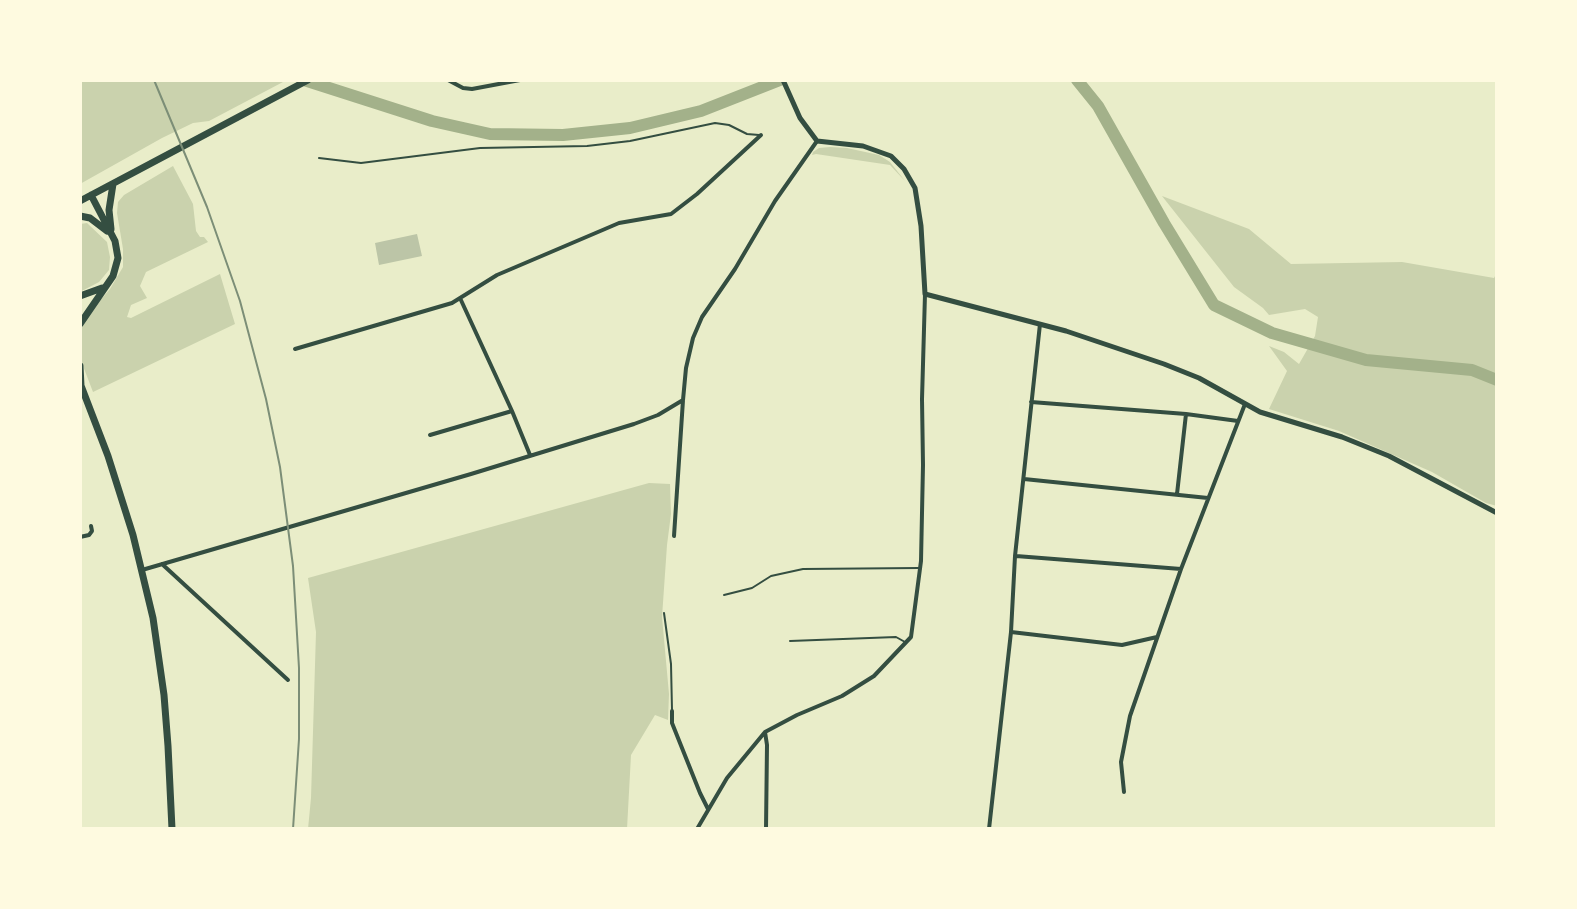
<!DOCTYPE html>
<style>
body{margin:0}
#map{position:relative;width:1577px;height:909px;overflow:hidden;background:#e9edc9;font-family:Overpass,sans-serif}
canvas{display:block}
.frame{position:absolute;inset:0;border:82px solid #fefae0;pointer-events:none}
</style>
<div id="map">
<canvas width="1577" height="909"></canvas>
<div class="frame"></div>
</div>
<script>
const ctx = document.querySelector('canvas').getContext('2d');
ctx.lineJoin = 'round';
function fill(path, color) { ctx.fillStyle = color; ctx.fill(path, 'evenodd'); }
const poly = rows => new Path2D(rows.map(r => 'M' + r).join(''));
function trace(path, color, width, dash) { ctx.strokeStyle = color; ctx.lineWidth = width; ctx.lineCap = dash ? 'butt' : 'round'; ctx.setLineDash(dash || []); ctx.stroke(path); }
const green = poly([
 [80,80,278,80,283,82,209,121,193,123,162,138,80,184],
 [830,147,847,148,879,155,890,162,905,181,890,165,816,154,812,155,813,152,819,148],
 [173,166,193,204,196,231,200,237,204,237,208,242,146,272,140,286,147,298,131,305,127,317,131,318,220,274,235,324,93,392,80,358,80,329,84,319,110,289,123,267,123,249,117,213,118,202,124,195],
 [1162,196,1249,229,1291,264,1402,262,1494,278,1497,272,1497,506,1486,503,1432,472,1339,431,1269,409,1287,371,1269,346,1284,352,1299,364,1315,336,1318,317,1305,309,1269,315,1263,308,1234,287],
 [87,223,107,242,110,257,109,270,99,282,80,292,80,224],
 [649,483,670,484,671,514,667,545,662,617,669,694,668,720,655,715,631,755,627,829,308,829,311,798,316,632,308,578]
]);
const stream = poly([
 [1495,379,1497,378]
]);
const river = poly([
 [304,80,432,121,490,134,563,135,630,128,701,111,780,80],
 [1077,80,1098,106,1164,223,1214,305,1272,333,1366,360,1472,370,1497,380]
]);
const building = poly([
 [417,234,422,256,379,265,375,243]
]);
const service = poly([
 [319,158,361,163,480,148,587,146,630,141,715,123,729,125,747,134,759,135],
 [724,595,752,588,771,576,803,569,919,568],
 [664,613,671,664,672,710],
 [790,641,896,637,905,642]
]);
const minor = poly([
 [448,80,463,88,472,89,520,80],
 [460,298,512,411,530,455],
 [295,349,452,303,497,275,605,229,619,223,671,214,697,194,761,135],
 [1031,402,1186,414,1238,421],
 [430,435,512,411],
 [1024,479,1208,498],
 [1177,494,1186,414],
 [674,536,683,400,686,368,693,338,702,317,735,269,775,201,817,141],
 [80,537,89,535,92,531,91,526],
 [1016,556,1181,569],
 [162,564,288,680],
 [142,570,471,474,634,424,658,415,683,400],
 [1011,632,1122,645,1157,637],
 [672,711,672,723,700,793,708,809],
 [765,732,767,745,766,829],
 [1124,792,1121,762,1130,716,1181,569,1245,404],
 [697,829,727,778,765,732,797,715,842,696,874,676,911,637,921,561,923,465,922,399,925,294],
 [989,829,1011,632,1015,556,1040,324]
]);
const tertiary = poly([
 [783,80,800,118,817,141,863,146,891,156,904,169,915,188,921,226,925,294,1066,331,1164,364,1199,378,1260,412,1342,437,1389,456,1497,513]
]);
const primary = poly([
 [80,201,308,80],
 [80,216,90,218,107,231],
 [111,229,109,210,113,184],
 [80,296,102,288],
 [80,324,113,276,118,258,115,241,91,195],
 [80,366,81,386],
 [80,383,108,456,133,535,153,618,164,695,168,746,172,829]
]);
const rail = poly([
 [154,80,207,207,240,301,266,399,280,467,293,566,299,668,299,739,293,829]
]);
fill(green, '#cad2ad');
trace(stream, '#a3b18a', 2);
trace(river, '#a3b18a', 12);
fill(building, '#bcc5a7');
trace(service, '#344e41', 2);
trace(minor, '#344e41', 4);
trace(tertiary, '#344e41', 5);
trace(primary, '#344e41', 7);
trace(rail, '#7c8e77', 2);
</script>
